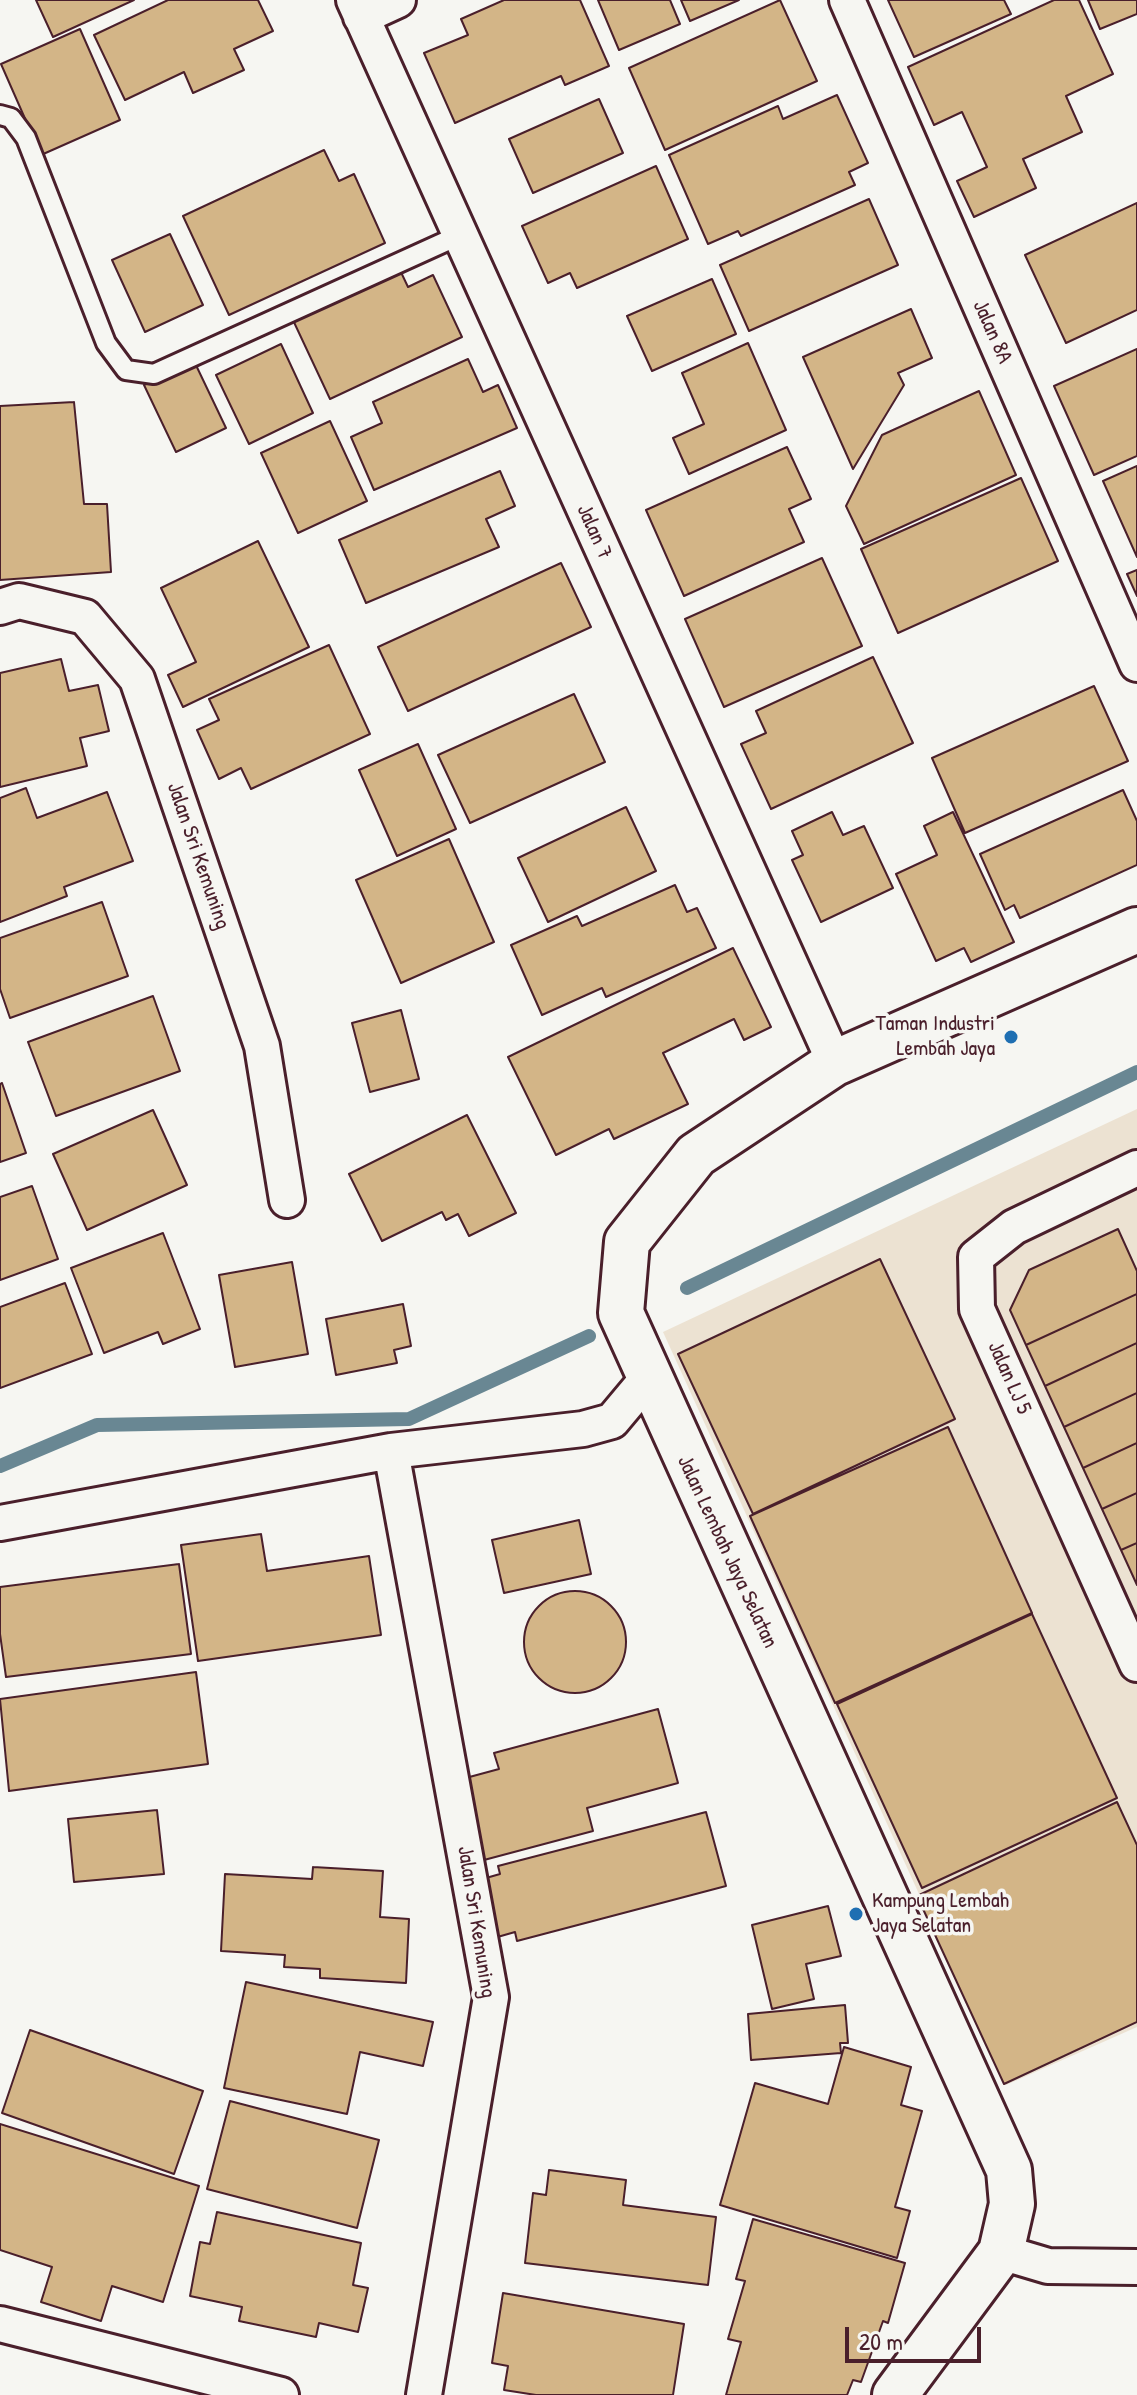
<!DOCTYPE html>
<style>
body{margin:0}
#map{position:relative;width:1137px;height:2395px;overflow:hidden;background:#f6f6f2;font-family:"Patrick Hand",sans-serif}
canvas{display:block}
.scale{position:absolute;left:845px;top:2327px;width:136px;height:36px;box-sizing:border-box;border:4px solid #4a1f2b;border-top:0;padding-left:10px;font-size:24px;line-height:28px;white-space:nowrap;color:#4a1f2b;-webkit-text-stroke:6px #f6f6f2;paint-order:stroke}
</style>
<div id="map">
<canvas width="1137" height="2395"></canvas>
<div class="scale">20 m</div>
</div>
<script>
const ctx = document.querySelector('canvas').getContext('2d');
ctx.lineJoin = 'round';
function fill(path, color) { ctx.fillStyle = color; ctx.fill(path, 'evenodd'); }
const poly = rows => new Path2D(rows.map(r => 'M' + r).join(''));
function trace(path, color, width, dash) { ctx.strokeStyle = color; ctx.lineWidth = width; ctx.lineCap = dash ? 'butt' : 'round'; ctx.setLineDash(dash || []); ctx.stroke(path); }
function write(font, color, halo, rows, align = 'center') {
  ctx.font = font + ' "Patrick Hand",sans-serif'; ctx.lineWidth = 7; ctx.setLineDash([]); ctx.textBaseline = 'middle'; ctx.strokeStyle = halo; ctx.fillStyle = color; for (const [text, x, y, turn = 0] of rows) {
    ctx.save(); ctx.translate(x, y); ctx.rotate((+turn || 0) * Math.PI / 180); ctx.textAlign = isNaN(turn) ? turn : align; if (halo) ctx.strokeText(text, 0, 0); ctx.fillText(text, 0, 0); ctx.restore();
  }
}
const built = poly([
 [1137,1109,1137,2027,1006,2085,663,1332]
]);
const stream = poly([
 [687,1288,1137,1072],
 [0,1466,97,1425,409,1419,589,1336]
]);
const building = poly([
 [36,0,134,0,53,37,36,0],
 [168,0,258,0,273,31,234,49,244,70,193,93,184,72,125,100,94,35,168,0],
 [504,0,580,0,609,66,565,85,561,76,455,123,424,53,468,35,461,19,504,0],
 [598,0,670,0,680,24,619,50,598,0],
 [681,0,739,0,690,21,681,0],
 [780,0,817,81,665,150,629,68,780,0],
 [888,0,1004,0,1011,14,914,57,888,0],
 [1054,0,1079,0,1113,74,1066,96,1082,132,1023,159,1036,188,974,217,957,181,987,167,962,112,934,125,908,67,1054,0],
 [1088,0,1137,0,1137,14,1100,29,1088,0],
 [80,29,120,120,41,155,1,64,80,29],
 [837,95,868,163,849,172,855,185,741,236,738,231,708,244,669,155,778,106,783,119,837,95],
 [599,99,623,153,533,193,509,139,599,99],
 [324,150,339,181,354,174,385,243,229,315,183,216,324,150],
 [656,166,688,239,577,288,570,273,548,283,522,226,656,166],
 [869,199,898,265,749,331,720,265,869,199],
 [1137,203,1137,310,1066,343,1025,255,1137,203],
 [170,234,203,305,145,332,112,260,170,234],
 [399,268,408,287,433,275,462,337,330,399,292,318,399,268],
 [712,279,736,334,652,371,627,316,712,279],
 [911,309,932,358,898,373,904,385,853,469,803,357,911,309],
 [748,343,786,430,689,474,673,438,704,424,682,373,748,343],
 [281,344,313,413,249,444,216,375,281,344],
 [1137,349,1137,456,1094,475,1054,386,1137,349],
 [468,359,483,392,498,385,517,428,374,490,351,437,382,423,373,402,468,359],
 [194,361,226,428,176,452,144,385,194,361],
 [979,391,1016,475,864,544,846,506,882,435,979,391],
 [74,402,84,504,107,504,111,572,0,580,0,406,74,402],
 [330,421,367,501,298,533,261,453,330,421],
 [787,447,811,499,789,509,804,542,684,596,646,510,787,447],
 [1137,466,1137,557,1103,481,1137,466],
 [500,471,515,506,486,519,499,547,366,603,339,540,500,471],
 [1021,478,1058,561,898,633,861,549,1021,478],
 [258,541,309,647,183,707,168,675,196,662,161,588,258,541],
 [822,558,862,646,724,707,685,619,822,558],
 [561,563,591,627,408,711,378,647,561,563],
 [1137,570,1137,596,1127,574,1137,570],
 [329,645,370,734,251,789,241,768,219,779,197,730,219,720,209,699,329,645],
 [873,657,913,743,771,809,741,744,766,733,756,711,873,657],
 [61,659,69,691,98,685,109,731,80,738,87,766,0,787,0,673,61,659],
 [1094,686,1128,761,965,833,932,758,1094,686],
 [574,694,605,762,470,823,438,755,574,694],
 [418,744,456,829,397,856,359,770,418,744],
 [26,788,37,818,107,792,133,861,64,887,67,896,0,922,0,798,26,788],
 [1123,790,1137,821,1137,865,1020,918,1014,905,1005,910,980,854,1123,790],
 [626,807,656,871,548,922,518,858,626,807],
 [832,812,843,835,864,826,893,888,821,922,792,860,803,855,792,831,832,812],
 [953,812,1014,942,971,962,964,948,936,961,896,874,937,855,924,826,953,812],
 [449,839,494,942,401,983,356,880,449,839],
 [675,885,687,912,697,908,716,948,606,997,602,988,542,1015,511,945,577,916,582,926,675,885],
 [102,902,128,976,10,1018,0,989,0,938,102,902],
 [733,948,771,1027,744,1040,734,1019,663,1053,688,1104,614,1139,609,1129,556,1155,508,1057,733,948],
 [153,996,180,1071,56,1116,28,1042,153,996],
 [401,1010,419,1079,370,1092,352,1023,401,1010],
 [2,1083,26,1153,0,1162,0,1084,2,1083],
 [153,1110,187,1185,87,1230,53,1154,153,1110],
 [467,1115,516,1213,469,1236,458,1214,446,1220,442,1212,382,1241,349,1174,467,1115],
 [32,1186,58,1259,0,1280,0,1197,32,1186],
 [1118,1229,1137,1271,1137,1294,1026,1345,1010,1310,1029,1270,1118,1229],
 [163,1233,200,1329,163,1344,158,1332,104,1353,71,1268,163,1233],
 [880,1259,955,1419,753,1514,678,1354,880,1259],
 [292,1262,308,1354,235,1367,219,1275,292,1262],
 [65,1283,92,1354,0,1388,0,1307,65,1283],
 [1137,1294,1137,1343,1045,1386,1026,1345,1137,1294],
 [403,1304,411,1346,394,1350,397,1363,336,1375,326,1319,403,1304],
 [1137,1343,1137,1393,1064,1427,1045,1386,1137,1343],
 [1137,1393,1137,1443,1083,1468,1064,1427,1137,1393],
 [948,1427,1032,1613,835,1703,750,1516,948,1427],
 [1137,1443,1137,1493,1102,1509,1083,1468,1137,1443],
 [1137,1493,1137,1543,1121,1550,1102,1509,1137,1493],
 [579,1520,591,1574,504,1593,492,1540,579,1520],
 [261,1534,267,1571,369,1556,381,1635,198,1661,181,1545,261,1534],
 [1137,1543,1137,1585,1121,1550,1137,1543],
 [179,1564,191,1654,6,1677,0,1634,0,1587,179,1564],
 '524 1642a51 51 0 1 1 102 0a51 51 0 1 1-102 0Z',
 [1032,1614,1117,1798,922,1888,837,1704,1032,1614],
 [196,1672,208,1764,9,1791,0,1699,196,1672],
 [658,1709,678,1783,587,1808,593,1831,484,1860,462,1779,499,1769,494,1753,658,1709],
 [1117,1802,1137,1845,1137,2022,1004,2084,917,1896,1117,1802],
 [157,1810,164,1874,74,1882,68,1819,157,1810],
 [706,1812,726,1886,517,1941,515,1932,494,1938,479,1880,500,1874,498,1866,706,1812],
 [313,1867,383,1871,380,1917,409,1919,406,1983,320,1978,320,1969,284,1967,285,1955,221,1951,225,1874,312,1879,313,1867],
 [828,1906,841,1956,806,1964,814,1999,772,2009,752,1925,828,1906],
 [246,1982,433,2022,423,2066,360,2052,347,2114,224,2088,246,1982],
 [845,2005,848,2043,840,2043,841,2053,751,2060,748,2014,845,2005],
 [30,2030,203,2091,174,2174,2,2113,30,2030],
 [844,2047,911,2067,901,2105,922,2111,895,2207,910,2211,897,2258,720,2205,755,2083,828,2104,844,2047],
 [230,2101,379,2140,357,2228,207,2189,230,2101],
 [0,2124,199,2186,163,2302,112,2286,101,2321,41,2302,52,2267,0,2250,0,2124],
 [549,2170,626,2180,623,2205,716,2217,708,2285,525,2263,533,2193,546,2195,549,2170],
 [217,2212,361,2243,353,2285,368,2288,358,2332,319,2323,316,2337,239,2321,242,2307,190,2296,200,2242,210,2244,217,2212],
 [753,2219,905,2263,888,2323,883,2321,861,2382,853,2380,847,2395,726,2395,741,2342,728,2339,745,2281,736,2279,753,2219],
 [503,2293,684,2324,673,2395,536,2395,504,2390,508,2366,492,2363,503,2293]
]);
const lane = poly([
 [0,115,11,118,26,138,106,343,126,370,154,374,460,235]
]);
const street = poly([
 [354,0,835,1063],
 [847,0,1137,664],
 [361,17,398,0],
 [0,607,19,601,85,617,137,679,262,1046,287,1200],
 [1137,1168,1014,1227,976,1257,977,1309,1137,1664],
 [391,1451,491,1997,424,2395],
 [0,1523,391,1451,583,1429,612,1421,648,1378],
 [1001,2252,1048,2266,1137,2267],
 [0,2324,281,2395]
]);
const secondary = poly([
 [895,2395,1001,2252,1012,2204,1009,2170,621,1313,627,1242,696,1155,835,1063,1137,930]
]);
const markers = [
 [1011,1037,8,"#1f6fb2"],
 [856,1914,8,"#1f6fb2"]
];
const streetNames = [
 ["Jalan 8A",992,332,66],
 ["Jalan 7",594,532,66],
 ["Jalan Sri Kemuning",198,856,71],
 ["Jalan LJ 5",1009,1378,66],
 ["Jalan Lembah Jaya Selatan",727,1552,65],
 ["Jalan Sri Kemuning",476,1922,81]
];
const poiNames = [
 ["Taman Industri",995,1024],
 ["Lembah Jaya",995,1049],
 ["Kampung Lembah",872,1901,"left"],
 ["Jaya Selatan",872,1926,"left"]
];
fill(built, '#ece2d2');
trace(stream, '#698793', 14);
fill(building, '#d3b587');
trace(building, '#4a1f2b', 2);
trace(lane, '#4a1f2b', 24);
trace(street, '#4a1f2b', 40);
trace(secondary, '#4a1f2b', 50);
trace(lane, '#f6f6f2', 18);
trace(street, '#f6f6f2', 34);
trace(secondary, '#f6f6f2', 44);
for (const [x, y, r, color] of markers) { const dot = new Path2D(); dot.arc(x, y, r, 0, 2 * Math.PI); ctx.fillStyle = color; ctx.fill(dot); trace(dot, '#f6f6f2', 3); }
write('22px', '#4a1f2b', '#f6f6f2', streetNames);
write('22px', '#4a1f2b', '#f6f6f2', poiNames, 'right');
</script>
